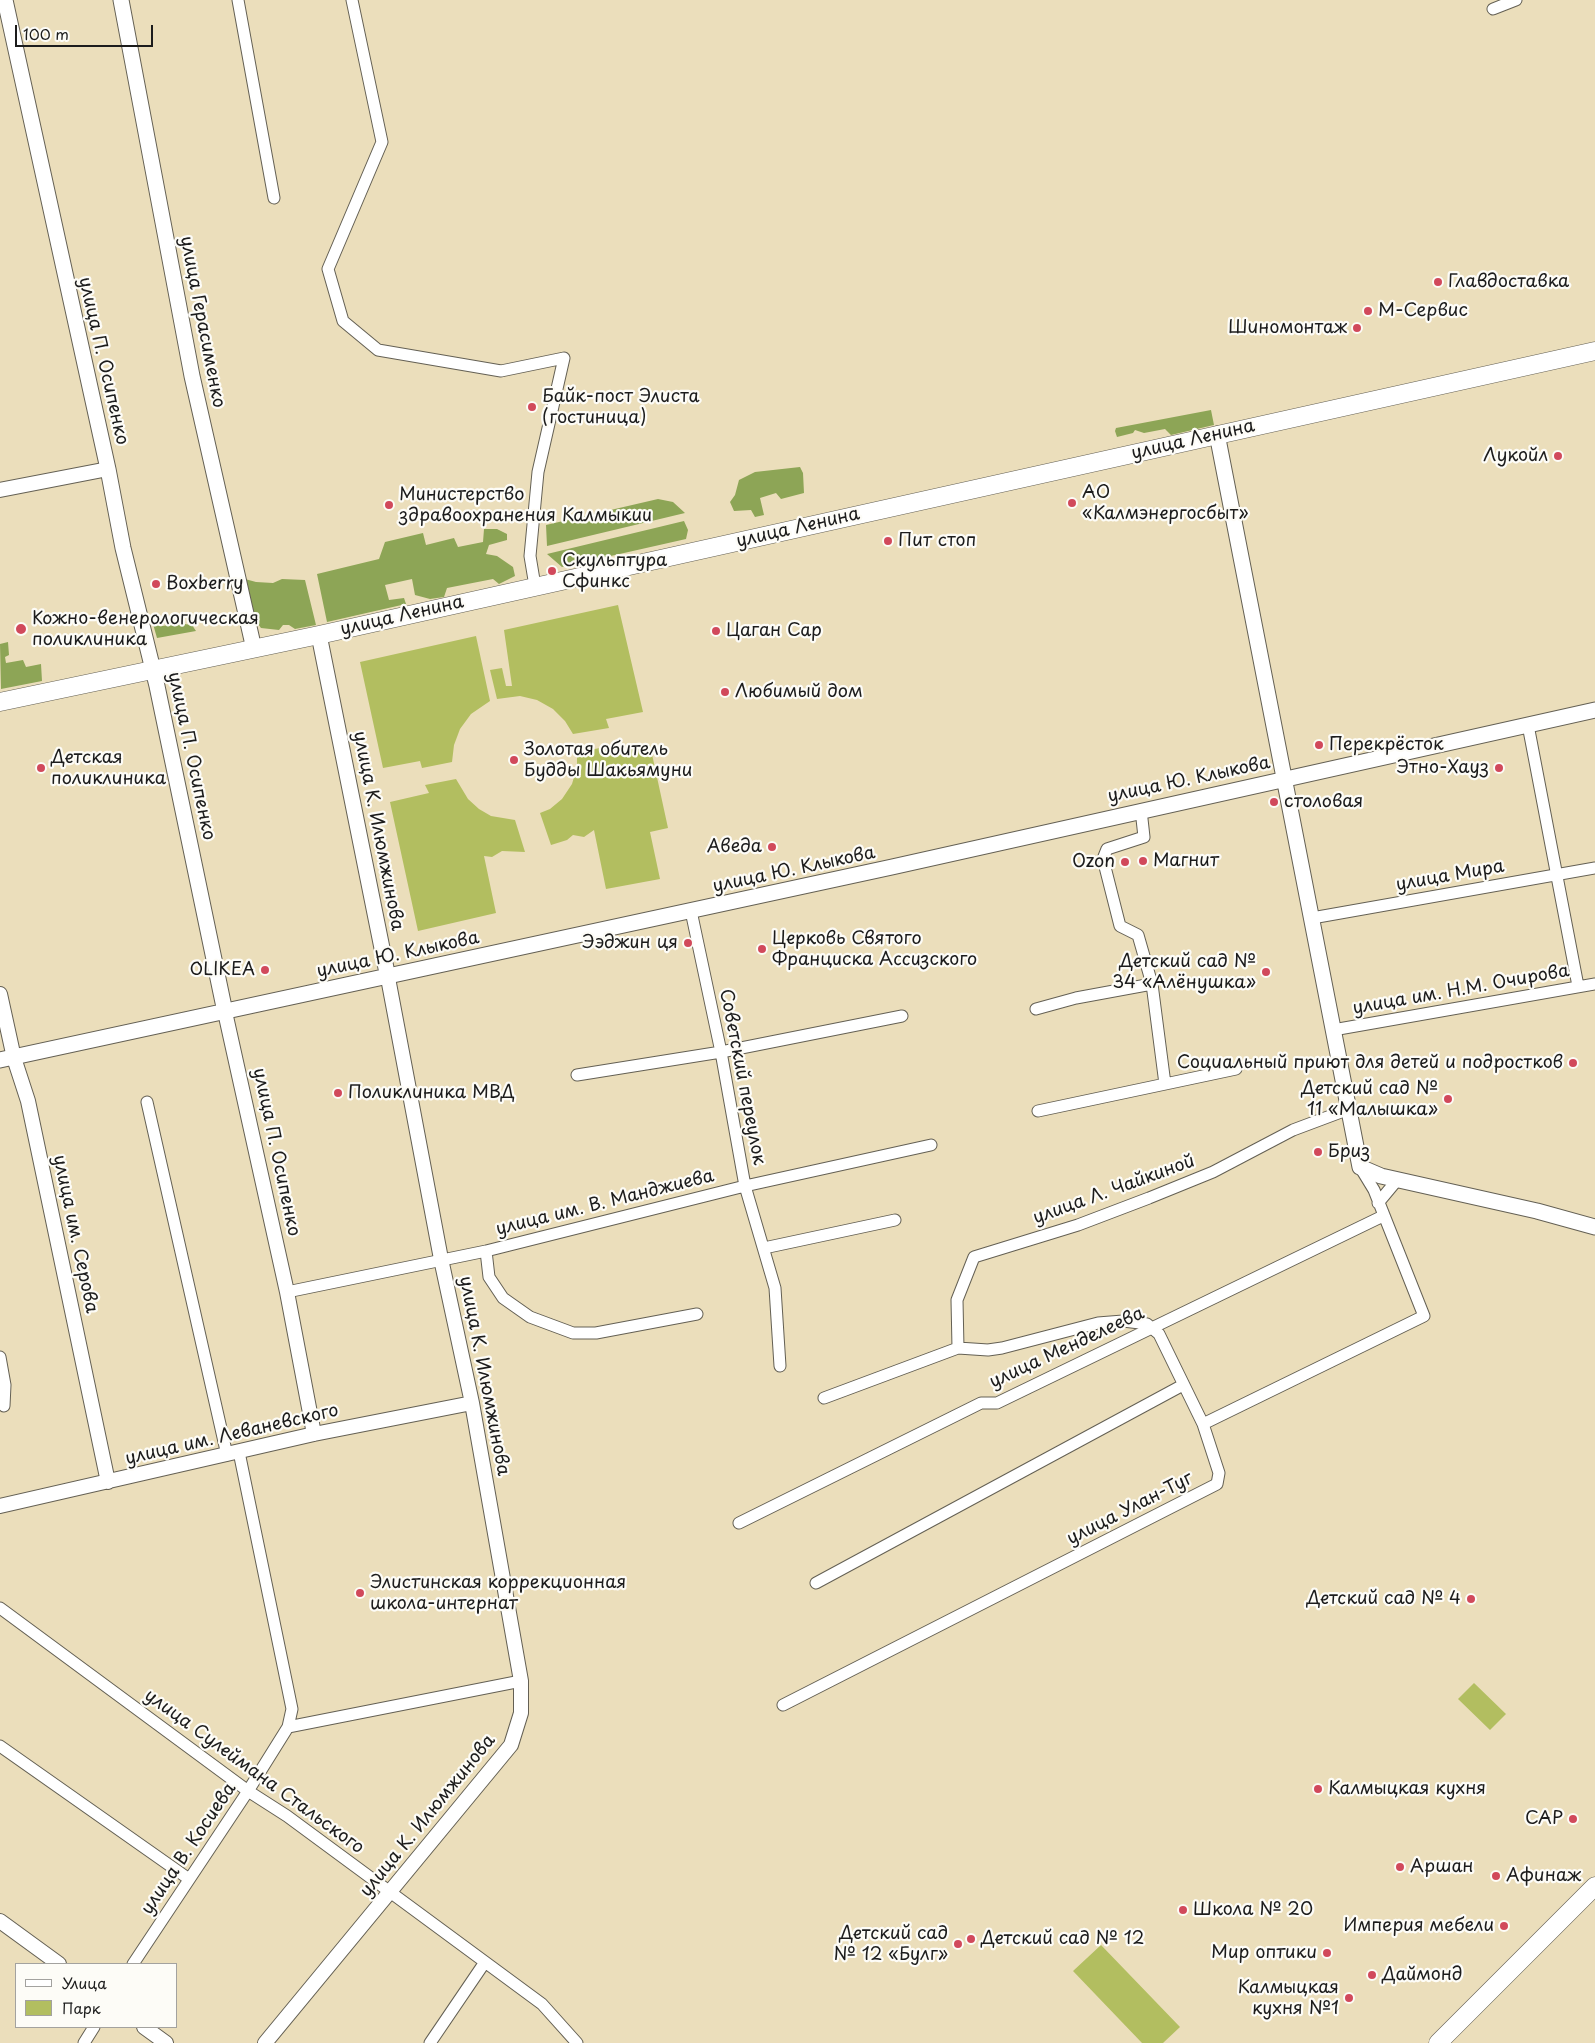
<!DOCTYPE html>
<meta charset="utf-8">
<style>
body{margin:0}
#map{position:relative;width:1595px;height:2043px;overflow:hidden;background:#ebdebb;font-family:"Playpen Sans",sans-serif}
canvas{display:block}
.legend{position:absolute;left:15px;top:1963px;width:162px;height:65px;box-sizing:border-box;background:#fdfcf7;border:1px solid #a3a29f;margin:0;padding:6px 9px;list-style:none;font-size:15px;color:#1c1c1c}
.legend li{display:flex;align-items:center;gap:10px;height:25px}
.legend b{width:25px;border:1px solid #a3a29f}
.scale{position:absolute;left:15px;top:25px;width:138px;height:22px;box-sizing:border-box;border:2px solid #1c1c1c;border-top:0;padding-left:6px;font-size:15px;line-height:18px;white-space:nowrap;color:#1c1c1c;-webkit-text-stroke:4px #fdfcf7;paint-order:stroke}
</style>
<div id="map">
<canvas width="1595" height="2043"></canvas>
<ul class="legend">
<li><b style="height:6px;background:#fff"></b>Улица</li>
<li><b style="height:14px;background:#b2be60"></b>Парк</li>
</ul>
<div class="scale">100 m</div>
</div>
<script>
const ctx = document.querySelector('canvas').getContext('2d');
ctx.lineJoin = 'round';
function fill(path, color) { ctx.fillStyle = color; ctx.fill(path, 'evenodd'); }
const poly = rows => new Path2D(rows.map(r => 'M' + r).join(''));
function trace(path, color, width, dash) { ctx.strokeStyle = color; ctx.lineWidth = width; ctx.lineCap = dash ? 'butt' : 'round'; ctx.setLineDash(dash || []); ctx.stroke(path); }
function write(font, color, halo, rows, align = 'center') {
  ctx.font = font + ' "Playpen Sans",sans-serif'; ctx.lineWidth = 4.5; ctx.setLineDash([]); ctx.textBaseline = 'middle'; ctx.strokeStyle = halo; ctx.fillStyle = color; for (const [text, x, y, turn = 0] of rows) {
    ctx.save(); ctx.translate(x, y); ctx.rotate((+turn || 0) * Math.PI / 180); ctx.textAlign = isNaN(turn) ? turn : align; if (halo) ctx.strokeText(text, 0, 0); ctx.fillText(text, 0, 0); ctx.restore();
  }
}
const green = poly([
 [618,605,643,712,606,719,609,728,573,734,565,721,553,709,537,700,520,696,497,699,490,670,502,668,506,686,512,686,504,630],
 [476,636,490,701,471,714,460,729,454,745,452,762,422,768,420,761,383,768,360,662],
 [650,745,668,828,650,832,660,879,606,889,594,830,584,837,573,835,567,840,551,845,540,813,550,809,562,799,572,784,577,767,577,752,612,746,614,752],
 [456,779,468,799,479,809,491,816,515,820,525,852,502,851,492,857,484,856,496,913,418,931,390,802,429,793,425,785],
 [1474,1683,1506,1714,1490,1730,1458,1699],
 [1101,1945,1180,2027,1163,2043,1142,2043,1073,1971]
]);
const forest = poly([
 [1211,410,1214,425,1171,435,1165,429,1144,433,1135,430,1133,433,1117,437,1115,431,1116,428],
 [800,467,803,473,804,493,781,499,776,493,760,498,764,515,755,517,751,510,734,511,730,502,735,495,739,480,755,472],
 [658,499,673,502,685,513,547,546,546,525],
 [684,521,688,530,686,539,562,567,547,554],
 [484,529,497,529,507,534,507,540,489,545,486,554,497,556,513,567,515,576,499,584,493,579,447,588,444,597,430,599,415,595,412,579,385,585,389,600,404,598,406,604,327,622,317,574,379,559,385,542,423,533,426,545,454,538,458,547,483,542],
 [245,579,256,582,273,583,282,579,305,580,316,625,295,629,289,625,283,625,279,630,261,628,252,616],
 [177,623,192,625,196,631,157,638,153,624,163,626],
 [8,642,9,655,5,657,6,663,23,660,26,667,41,664,42,681,1,689,0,644]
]);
const minor = poly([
 [238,0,274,198],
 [352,0,382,142,328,269,343,321,378,350,501,371,564,358,538,472,530,556,535,586],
 [1493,9,1516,0],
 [1528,725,1578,986],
 [1141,810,1144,837,1107,849,1103,859,1120,926,1138,935,1152,984,1165,1084],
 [691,911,721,1052,745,1186,775,1288,780,1366],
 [1312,918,1595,868],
 [1036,1009,1076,998,1152,984],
 [1333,1030,1595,984],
 [577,1075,721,1052,902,1016],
 [147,1102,227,1455],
 [1038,1111,1236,1069],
 [1378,1203,1398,1179],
 [764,1248,895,1220],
 [486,1251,489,1277,503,1298,530,1317,573,1333,596,1333,697,1314],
 [287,1292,486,1251,745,1186,931,1145],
 [958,1348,957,1300,974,1257,1078,1225,1149,1198,1213,1172,1293,1130,1349,1109],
 [0,1357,5,1385,4,1406],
 [1203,1424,1424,1316,1374,1190,1360,1167],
 [739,1523,981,1403,997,1403,1383,1216],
 [816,1583,1183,1385],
 [0,1608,248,1791,287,1816,542,2004,577,2043],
 [783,1705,1217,1484,1219,1473,1203,1424,1159,1334,1147,1324,1140,1323,1123,1321,1098,1323,1002,1348,988,1350,958,1348,824,1398],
 [288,1727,521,1681],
 [0,1746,189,1879],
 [133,1964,248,1791,288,1727,292,1709,239,1452],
 [84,2043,94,2027],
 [430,2043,485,1962]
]);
const tertiary = poly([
 [0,490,108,469],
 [0,994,14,1058,28,1101,108,1482],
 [225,1012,287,1292,314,1434],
 [0,1506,314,1434,472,1403],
 [0,1921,59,1964],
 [144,2027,166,2043],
 [265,2043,511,1745,521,1713,521,1681,472,1403,441,1259,388,978]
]);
const secondary = poly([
 [5,0,108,469,123,548,157,686,225,1012],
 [121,0,192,376,254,649],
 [1217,434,1360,1167,1381,1176,1537,1211,1595,1227],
 [319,635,388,978],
 [0,1060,892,867,1595,710]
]);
const primary = poly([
 [0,702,319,635,1595,351],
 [1438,2043,1595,1886]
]);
const markers = [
 [1438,282,5,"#d1495b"],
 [1368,311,5,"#d1495b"],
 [1357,328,5,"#d1495b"],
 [532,407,5,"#d1495b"],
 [1558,456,5,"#d1495b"],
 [1072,503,5,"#d1495b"],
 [389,505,5,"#d1495b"],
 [888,541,5,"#d1495b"],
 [552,571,5,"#d1495b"],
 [156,584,5,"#d1495b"],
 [21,629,6,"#d1495b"],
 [716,631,5,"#d1495b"],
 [725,692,5,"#d1495b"],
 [1319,745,5,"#d1495b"],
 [514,760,5,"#d1495b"],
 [41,768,5,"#d1495b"],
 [1499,768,5,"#d1495b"],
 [1274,802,5,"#d1495b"],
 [772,847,5,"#d1495b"],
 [1143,861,5,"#d1495b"],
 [1125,862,5,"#d1495b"],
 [688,943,5,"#d1495b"],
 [762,949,5,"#d1495b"],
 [265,970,5,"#d1495b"],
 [1266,972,5,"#d1495b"],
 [1573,1063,5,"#d1495b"],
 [338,1093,5,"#d1495b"],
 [1448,1099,5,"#d1495b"],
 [1318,1152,5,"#d1495b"],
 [360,1593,5,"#d1495b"],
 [1471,1599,5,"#d1495b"],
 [1318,1789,5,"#d1495b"],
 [1573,1819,5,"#d1495b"],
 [1400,1867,5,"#d1495b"],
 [1496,1876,5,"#d1495b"],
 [1183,1910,5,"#d1495b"],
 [1504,1926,5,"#d1495b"],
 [971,1939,5,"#d1495b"],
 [958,1944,5,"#d1495b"],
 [1327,1953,5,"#d1495b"],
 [1372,1975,5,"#d1495b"],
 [1349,1998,5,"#d1495b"]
];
const poiNames = [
 ["Главдоставка",1448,282],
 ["М-Сервис",1378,311],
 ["Шиномонтаж",1347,328,"right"],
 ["Байк-пост Элиста",542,397],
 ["(гостиница)",542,418],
 ["Лукойл",1548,456,"right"],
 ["АО",1082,493],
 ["«Калмэнергосбыт»",1082,514],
 ["Министерство",399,495],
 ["здравоохранения Калмыкии",399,516],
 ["Пит стоп",898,541],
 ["Скульптура",562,561],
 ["Сфинкс",562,582],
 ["Boxberry",166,584],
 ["Кожно-венерологическая",32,619],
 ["поликлиника",32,640],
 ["Цаган Сар",726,631],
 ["Любимый дом",735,692],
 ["Перекрёсток",1329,745],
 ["Золотая обитель",524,750],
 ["Будды Шакьямуни",524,771],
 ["Детская",51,758],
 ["поликлиника",51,779],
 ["Этно-Хауз",1489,768,"right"],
 ["столовая",1284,802],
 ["Аведа",762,847,"right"],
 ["Магнит",1153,861],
 ["Ozon",1115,862,"right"],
 ["Церковь Святого",772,939],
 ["Франциска Ассизского",772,960],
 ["Ээджин ця",678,943,"right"],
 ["Детский сад №",1256,962,"right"],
 ["34 «Алёнушка»",1256,983,"right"],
 ["OLIKEA",255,970,"right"],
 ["Социальный приют для детей и подростков",1563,1063,"right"],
 ["Детский сад №",1438,1089,"right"],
 ["11 «Малышка»",1438,1110,"right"],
 ["Поликлиника МВД",348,1093],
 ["Бриз",1328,1152],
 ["Элистинская коррекционная",370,1583],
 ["школа-интернат",370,1604],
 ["Детский сад № 4",1461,1599,"right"],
 ["Калмыцкая кухня",1328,1789],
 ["САР",1563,1819,"right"],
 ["Аршан",1410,1867],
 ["Афинаж",1506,1876],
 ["Школа № 20",1193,1910],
 ["Империя мебели",1494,1926,"right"],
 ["Детский сад",948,1934,"right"],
 ["№ 12 «Булг»",948,1955,"right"],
 ["Детский сад № 12",981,1939],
 ["Мир оптики",1317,1953,"right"],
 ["Даймонд",1382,1975],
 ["Калмыцкая",1339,1988,"right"],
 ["кухня №1",1339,2009,"right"]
];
const streetNames = [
 ["улица Герасименко",202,322,79],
 ["улица П. Осипенко",103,361,77],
 ["улица Ленина",1193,440,-13],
 ["улица Ленина",798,528,-13],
 ["улица Ленина",402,616,-13],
 ["улица П. Осипенко",191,756,78],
 ["улица Ю. Клыкова",1189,780,-12],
 ["улица К. Илюмжинова",378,831,79],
 ["улица Ю. Клыкова",794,870,-12],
 ["улица Мира",1450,876,-10],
 ["улица Ю. Клыкова",398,955,-12],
 ["улица им. Н.М. Очирова",1461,990,-10],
 ["Советский переулок",742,1077,79],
 ["улица П. Осипенко",276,1152,78],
 ["улица Л. Чайкиной",1114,1190,-20],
 ["улица им. В. Манджиева",605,1203,-14],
 ["улица им. Серова",75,1234,78],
 ["улица Менделеева",1067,1348,-25],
 ["улица К. Илюмжинова",484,1376,79],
 ["улица им. Леваневского",232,1435,-13],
 ["улица Улан-Туг",1130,1509,-27],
 ["улица Сулеймана Стальского",254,1772,36],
 ["улица К. Илюмжинова",428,1816,-51],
 ["улица В. Косиева",189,1849,-56]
];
fill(green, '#b2be60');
fill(forest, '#8da556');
trace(minor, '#646054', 13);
trace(tertiary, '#646054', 16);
trace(secondary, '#646054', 17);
trace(primary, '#646054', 19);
trace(minor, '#fff', 11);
trace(tertiary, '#fff', 14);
trace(secondary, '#fff', 15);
trace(primary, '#fff', 18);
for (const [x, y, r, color] of markers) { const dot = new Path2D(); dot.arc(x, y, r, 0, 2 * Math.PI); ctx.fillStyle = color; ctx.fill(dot); trace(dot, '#fdfcf7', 2); }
write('18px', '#1c1c1c', '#fdfcf7', poiNames, 'left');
write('18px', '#1c1c1c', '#fdfcf7', streetNames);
</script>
